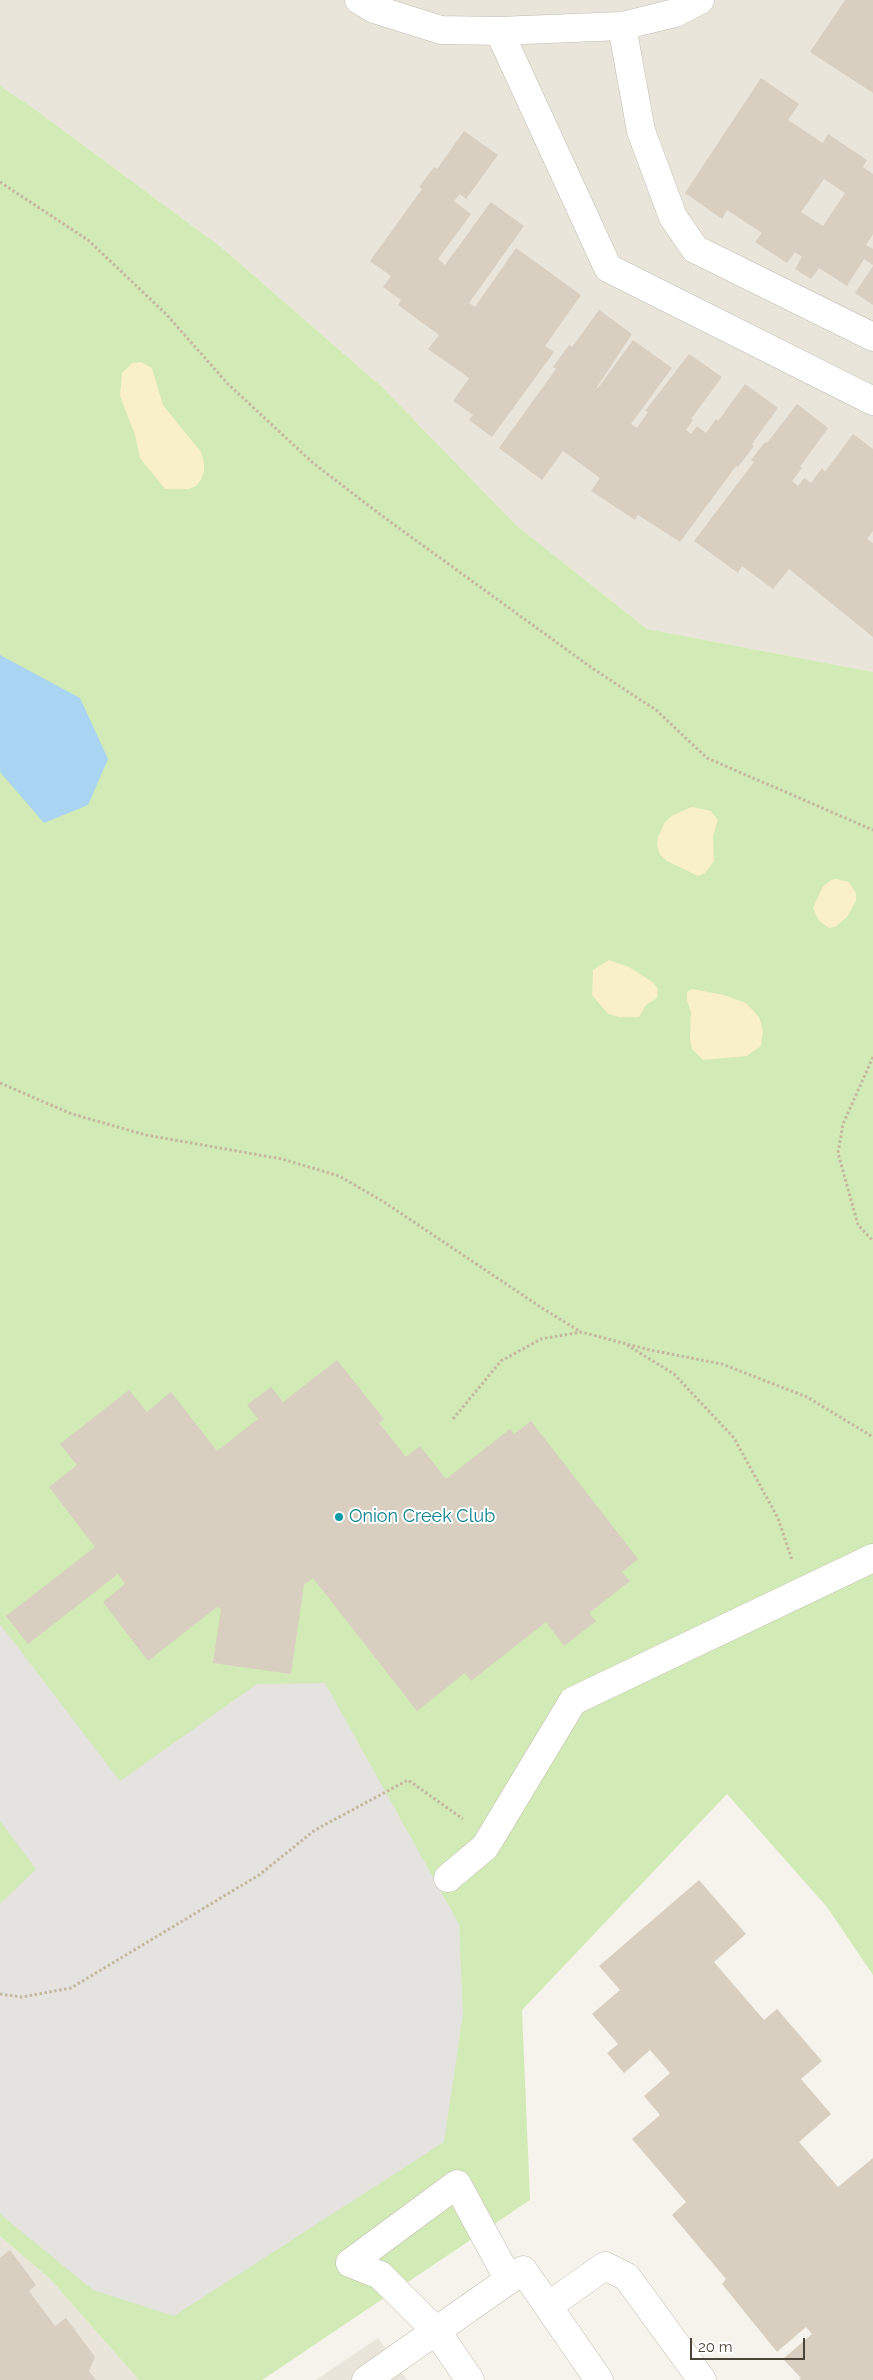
<!DOCTYPE html>
<style>
body{margin:0}
#map{position:relative;width:873px;height:2380px;overflow:hidden;background:#f6f3ec;font-family:Raleway,sans-serif}
canvas{display:block}
.scale{position:absolute;left:690px;top:2338px;width:115px;height:22px;box-sizing:border-box;border:2px solid #4b4439;border-top:0;padding-left:6px;font-size:15px;line-height:18px;white-space:nowrap;color:#4b4439;-webkit-text-stroke:4px #fff;paint-order:stroke}
</style>
<div id="map">
<canvas width="873" height="2380"></canvas>
<div class="scale">20 m</div>
</div>
<script>
const ctx = document.querySelector('canvas').getContext('2d');
ctx.lineJoin = 'round';
function fill(path, color) { ctx.fillStyle = color; ctx.fill(path, 'evenodd'); }
const poly = rows => new Path2D(rows.map(r => 'M' + r).join(''));
function trace(path, color, width, dash) { ctx.strokeStyle = color; ctx.lineWidth = width; ctx.lineCap = dash ? 'butt' : 'round'; ctx.setLineDash(dash || []); ctx.stroke(path); }
function write(font, color, halo, rows, align = 'center') {
  ctx.font = font + ' Raleway,sans-serif'; ctx.lineWidth = 4; ctx.setLineDash([]); ctx.textBaseline = 'middle'; ctx.strokeStyle = halo; ctx.fillStyle = color; for (const [text, x, y, turn = 0] of rows) {
    ctx.save(); ctx.translate(x, y); ctx.rotate((+turn || 0) * Math.PI / 180); ctx.textAlign = isNaN(turn) ? turn : align; if (halo) ctx.strokeText(text, 0, 0); ctx.fillText(text, 0, 0); ctx.restore();
  }
}
const residential = poly([
 [0,0,873,0,873,672,647,629,517,526,382,387,221,247,33,108,0,86],
 [0,2236,50,2279,139,2380,0,2380],
 [378,2338,407,2380,316,2380]
]);
const green = poly([
 [0,86,33,108,221,247,382,387,517,526,647,629,873,672,873,1975,827,1907,727,1794,522,2010,530,2200,262,2380,139,2380,50,2279,0,2236]
]);
const sand = poly([
 [141,362,152,368,163,405,201,452,204,462,204,471,201,480,196,486,189,489,165,489,140,458,135,435,120,396,122,373,132,363],
 [692,807,711,811,718,820,713,836,714,861,705,873,698,876,667,861,660,855,657,845,658,837,665,822,673,815],
 [837,879,849,882,856,893,856,901,847,917,835,927,829,928,819,921,813,908,823,886,831,880],
 [609,960,629,967,654,983,658,989,657,998,646,1005,639,1017,619,1017,608,1014,592,995,593,970],
 [692,989,724,995,746,1003,759,1017,763,1030,761,1046,747,1056,703,1060,692,1049,690,1039,691,1012,687,1000,687,992]
]);
const parking = poly([
 [0,1624,120,1781,257,1684,325,1683,459,1924,463,2014,444,2142,174,2316,93,2290,0,2214,0,1904,36,1869,0,1821]
]);
const water = poly([
 [0,655,80,698,108,759,88,805,44,823,0,772]
]);
const building = poly([
 [845,0,873,0,873,93,810,52],
 [761,78,799,104,788,120,823,143,828,134,867,160,863,167,873,174,873,234,866,245,873,249,873,265,864,259,847,286,819,268,811,279,795,269,802,257,795,252,787,263,755,242,762,233,727,210,722,219,685,193],
 [824,179,845,193,823,226,801,212],
 [464,131,498,155,466,199,460,194,454,201,471,214,438,259,445,265,491,202,524,226,469,303,475,307,516,248,581,295,545,346,554,352,492,437,469,420,473,415,453,401,469,378,428,349,439,335,398,305,401,300,383,287,391,276,370,261,422,189,419,187,434,167,437,169],
 [873,266,873,305,855,293],
 [599,310,632,334,597,387,598,388,633,340,672,368,631,424,637,428,648,412,645,411,689,354,722,377,691,419,693,420,686,430,691,434,697,426,706,433,716,419,718,421,745,384,778,408,752,444,754,446,738,467,736,466,680,542,638,515,635,520,591,491,600,478,563,451,542,480,499,448,556,369,553,367,569,345,572,347],
 [797,404,828,428,800,467,802,468,792,481,798,486,804,478,811,483,822,468,825,472,853,434,873,449,873,531,867,539,873,543,873,637,789,569,773,589,742,566,738,573,694,541,754,462,751,460,765,442,767,443],
 [337,1360,384,1419,379,1423,406,1457,420,1446,446,1479,510,1429,514,1434,531,1421,638,1559,622,1572,630,1581,589,1613,596,1621,564,1646,546,1622,471,1681,465,1673,417,1711,313,1578,304,1585,291,1674,213,1663,221,1609,217,1607,148,1661,103,1602,125,1584,118,1574,28,1644,6,1616,95,1547,49,1487,77,1465,60,1444,129,1390,147,1412,171,1392,217,1451,258,1419,247,1405,271,1387,283,1402],
 [699,1880,746,1934,714,1962,764,2020,777,2009,822,2061,801,2079,831,2114,799,2142,838,2187,873,2158,873,2380,799,2380,801,2378,783,2359,812,2334,806,2327,777,2352,722,2284,726,2279,672,2215,686,2202,632,2139,660,2115,644,2096,670,2073,650,2050,624,2073,607,2053,618,2044,592,2014,620,1990,599,1966],
 [10,2250,36,2285,29,2291,55,2326,66,2318,95,2357,89,2371,96,2380,0,2380,0,2258]
]);
const path = poly([
 [0,182,88,240,166,314,228,384,313,463,385,518,592,668,656,710,707,758,873,830],
 [873,1057,843,1124,838,1153,858,1225,873,1241],
 [0,1083,72,1114,146,1135,282,1159,339,1176,384,1202,542,1308,581,1332],
 [627,1345,674,1374,734,1438,778,1518,792,1560],
 [453,1419,501,1361,541,1339,581,1332,650,1350,722,1364,807,1397,873,1437],
 [0,1994,22,1997,71,1988,259,1875,315,1830,408,1780,463,1819]
]);
const minor = poly([
 [359,0,374,9,441,30,499,31,622,26,675,13,700,0],
 [622,26,641,131,673,217,695,249,873,337],
 [499,31,608,268,873,401],
 [448,1878,485,1847,573,1701,873,1558],
 [350,2263,457,2184,509,2280],
 [350,2263,380,2275,437,2332,470,2380],
 [548,2306,605,2266,627,2277,702,2380],
 [366,2380,523,2270,599,2380]
]);
const markers = [
 [339,1517,5,"#0f9aa8"]
];
const cultureNames = [
 ["Onion Creek Club",349,1517]
];
fill(residential, '#eae5da');
fill(green, '#d2eab5');
fill(sand, '#f9efc9');
fill(parking, '#e5e3e0');
fill(water, '#a9d4f2');
fill(building, '#d8cfc1');
trace(minor, '#c2bbae', 29);
trace(path, '#c4b79f', 3, [2.5, 2.5]);
trace(minor, '#fff', 28);
for (const [x, y, r, color] of markers) { const dot = new Path2D(); dot.arc(x, y, r, 0, 2 * Math.PI); ctx.fillStyle = color; ctx.fill(dot); trace(dot, '#fff', 2); }
write('18px', '#0d838f', '#fff', cultureNames, 'left');
</script>
